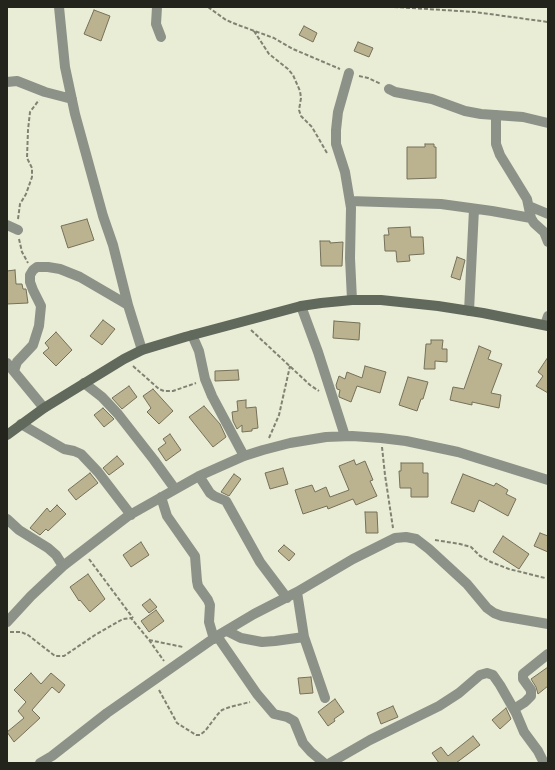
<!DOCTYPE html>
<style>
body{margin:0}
#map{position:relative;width:555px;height:770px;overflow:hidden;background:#e9edd5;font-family:"Crimson Pro",serif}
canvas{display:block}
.frame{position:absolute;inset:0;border:8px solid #23241b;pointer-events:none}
</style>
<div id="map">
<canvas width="555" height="770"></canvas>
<div class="frame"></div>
</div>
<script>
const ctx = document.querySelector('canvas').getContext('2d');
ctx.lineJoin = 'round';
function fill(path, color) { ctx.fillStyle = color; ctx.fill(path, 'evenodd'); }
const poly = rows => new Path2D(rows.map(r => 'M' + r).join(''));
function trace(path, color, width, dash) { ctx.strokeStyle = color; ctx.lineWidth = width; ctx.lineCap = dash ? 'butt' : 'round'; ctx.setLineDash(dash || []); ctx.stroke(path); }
const building = poly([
 [94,10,110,16,101,41,84,34,94,10],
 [304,26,317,33,313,42,299,35,304,26],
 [358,42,373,48,369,57,354,51,358,42],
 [425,144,434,144,434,147,436,147,436,178,407,179,407,147,425,147,425,144],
 [87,219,94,240,68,248,61,226,87,219],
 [410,227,411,237,423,237,424,254,409,255,410,261,397,262,396,251,385,251,384,235,389,235,388,228,410,227],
 [320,241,330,241,330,243,343,242,342,266,321,266,320,241],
 [457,257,465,260,460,280,451,277,457,257],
 [15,270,16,284,22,284,23,289,26,289,28,303,7,304,7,271,15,270],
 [103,320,115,329,102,345,90,336,103,320],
 [334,321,360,323,359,340,333,338,334,321],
 [56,332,72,350,56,366,43,353,49,348,45,343,56,332],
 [431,340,443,340,442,349,447,349,447,362,435,361,435,369,424,369,426,344,431,344,431,340],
 [479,346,491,351,488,359,502,364,491,393,501,395,499,408,472,402,472,405,450,400,453,387,464,389,479,346],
 [548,357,548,393,536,386,543,376,538,372,548,357],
 [365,366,386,372,380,393,357,386,351,402,339,397,339,395,340,390,337,389,336,385,339,376,345,379,347,372,362,378,365,366],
 [238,370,239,380,215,381,215,371,238,370],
 [408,377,428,382,423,399,421,399,417,411,399,405,408,377],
 [129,386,137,397,122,409,112,398,129,386],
 [153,389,173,411,159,424,147,412,151,408,143,396,153,389],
 [246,400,246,408,256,407,258,428,252,429,252,431,242,432,242,425,237,429,233,421,232,412,238,411,237,401,246,400],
 [204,406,220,424,226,437,213,447,189,417,204,406],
 [103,408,114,419,104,427,94,415,103,408],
 [170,434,181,450,166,461,158,449,166,443,163,439,170,434],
 [117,456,124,464,109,475,103,468,117,456],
 [354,460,356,465,365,461,373,480,370,481,377,496,356,505,353,499,328,509,327,506,303,514,295,490,312,485,315,492,326,487,330,497,349,490,339,466,354,460],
 [401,463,423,463,423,473,428,473,428,497,411,497,411,488,400,488,399,471,401,471,401,463],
 [283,468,288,484,270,489,265,473,283,468],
 [90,473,98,483,76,500,68,490,90,473],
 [234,474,241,479,229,496,221,492,234,474],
 [463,474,494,486,496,483,508,490,506,494,516,499,508,516,479,500,474,512,451,503,463,474],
 [57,505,66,514,48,531,46,529,40,535,30,528,47,508,50,512,57,505],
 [365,512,377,512,378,533,366,533,365,512],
 [540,533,548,536,548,552,534,546,540,533],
 [503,536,529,554,519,569,493,552,503,536],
 [141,542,149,555,131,567,123,555,141,542],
 [284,545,295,554,289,561,278,551,284,545],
 [88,574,105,599,90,612,80,600,79,601,70,587,88,574],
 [150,599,157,607,149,613,142,605,150,599],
 [156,610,164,621,149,632,141,621,156,610],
 [548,667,548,686,538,694,536,687,531,679,548,667],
 [31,673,41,684,51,673,65,685,59,693,52,687,32,710,40,718,14,742,7,732,24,718,18,711,26,702,14,690,31,673],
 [311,677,313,693,300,694,298,678,311,677],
 [335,699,344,712,334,719,335,721,328,726,318,712,335,699],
 [393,706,398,717,381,724,377,713,393,706],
 [506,708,511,719,500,729,492,720,506,708],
 [473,736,480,745,456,763,439,763,432,753,441,747,448,756,473,736]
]);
const path = poly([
 [208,7,226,20,238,25,274,38,293,49,340,69],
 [394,7,475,12,548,22],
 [254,31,269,54,288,69,293,75,300,91,301,98,299,110,301,116,312,127,327,153],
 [359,76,368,78,381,84],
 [18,219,20,204,26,194,32,177,32,168,27,158,28,130,30,112,39,100],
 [19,239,22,252,28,263],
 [251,330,310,385,319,391],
 [133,366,159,389,164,391,173,391,196,383],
 [269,438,279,415,290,366],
 [382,447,385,475,393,528],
 [435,540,460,544,471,547,480,556,491,562,509,569,545,578],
 [89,559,133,618],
 [10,632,21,632,28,635,55,656,64,656,95,635,123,619,131,618,149,640,164,661],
 [149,640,183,647],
 [159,690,177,723,196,735,200,735,205,731,218,714,222,710,230,707,250,702]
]);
const street = poly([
 [59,7,65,67,75,114,103,216,113,245,128,305,142,350],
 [157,7,156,24,161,37],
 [349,73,338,112,336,130,336,144,345,172,351,208,350,258,352,300],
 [7,82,17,81,45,92,72,99],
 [389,89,395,92,432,99,465,111,481,114,523,117,548,123],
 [496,115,496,144,500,155,527,199,531,218,534,223,544,232,548,242],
 [350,201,441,204,492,211,531,218],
 [529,206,548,214],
 [7,225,18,230],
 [301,306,318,352,345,436],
 [469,311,474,209],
 [545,325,548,316],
 [192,335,199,351,205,379,212,396,244,456],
 [7,363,44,408],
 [14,371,17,362,33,345,39,326,41,306,33,290,30,282,30,275,33,270,37,267,48,267,60,269,80,277,128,305],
 [84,383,102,397,118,414,154,460,175,489],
 [21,424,64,449,74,451,81,454,98,472,131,515],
 [199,476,210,493,214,496,226,501,260,562,287,598],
 [161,497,167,516,195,556,197,581,198,586,208,600,210,605,209,622,214,639],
 [7,519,19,530,48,548,56,555,63,566],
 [297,592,304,637,325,698],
 [7,622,31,596,63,566,128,516,199,476,244,456,263,450,290,443,326,437,352,436,381,438,406,441,458,452,548,480],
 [227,631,241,638,262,642,275,641,304,637],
 [217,636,257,694,274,714,287,717,294,721,303,743,311,752,324,763],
 [514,709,525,702,531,696,531,690,523,679,523,674,548,654],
 [40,763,52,756,107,713,217,636,254,614,297,592,353,559,395,538,406,537,416,539,429,549,467,584,487,608,494,613,502,616,548,624],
 [330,763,370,740,439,706,459,693,480,675,487,673,493,675,500,685,516,713,524,732,538,751,544,763]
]);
const secondary = poly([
 [7,435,44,408,124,359,142,350,185,337,301,306,321,303,352,300,381,300,438,306,483,313,548,326]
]);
fill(building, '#bbb28f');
trace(building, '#75705a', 1);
trace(path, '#808373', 2, [4, 2]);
trace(street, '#8d9289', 10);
trace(secondary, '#60695c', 10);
</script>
